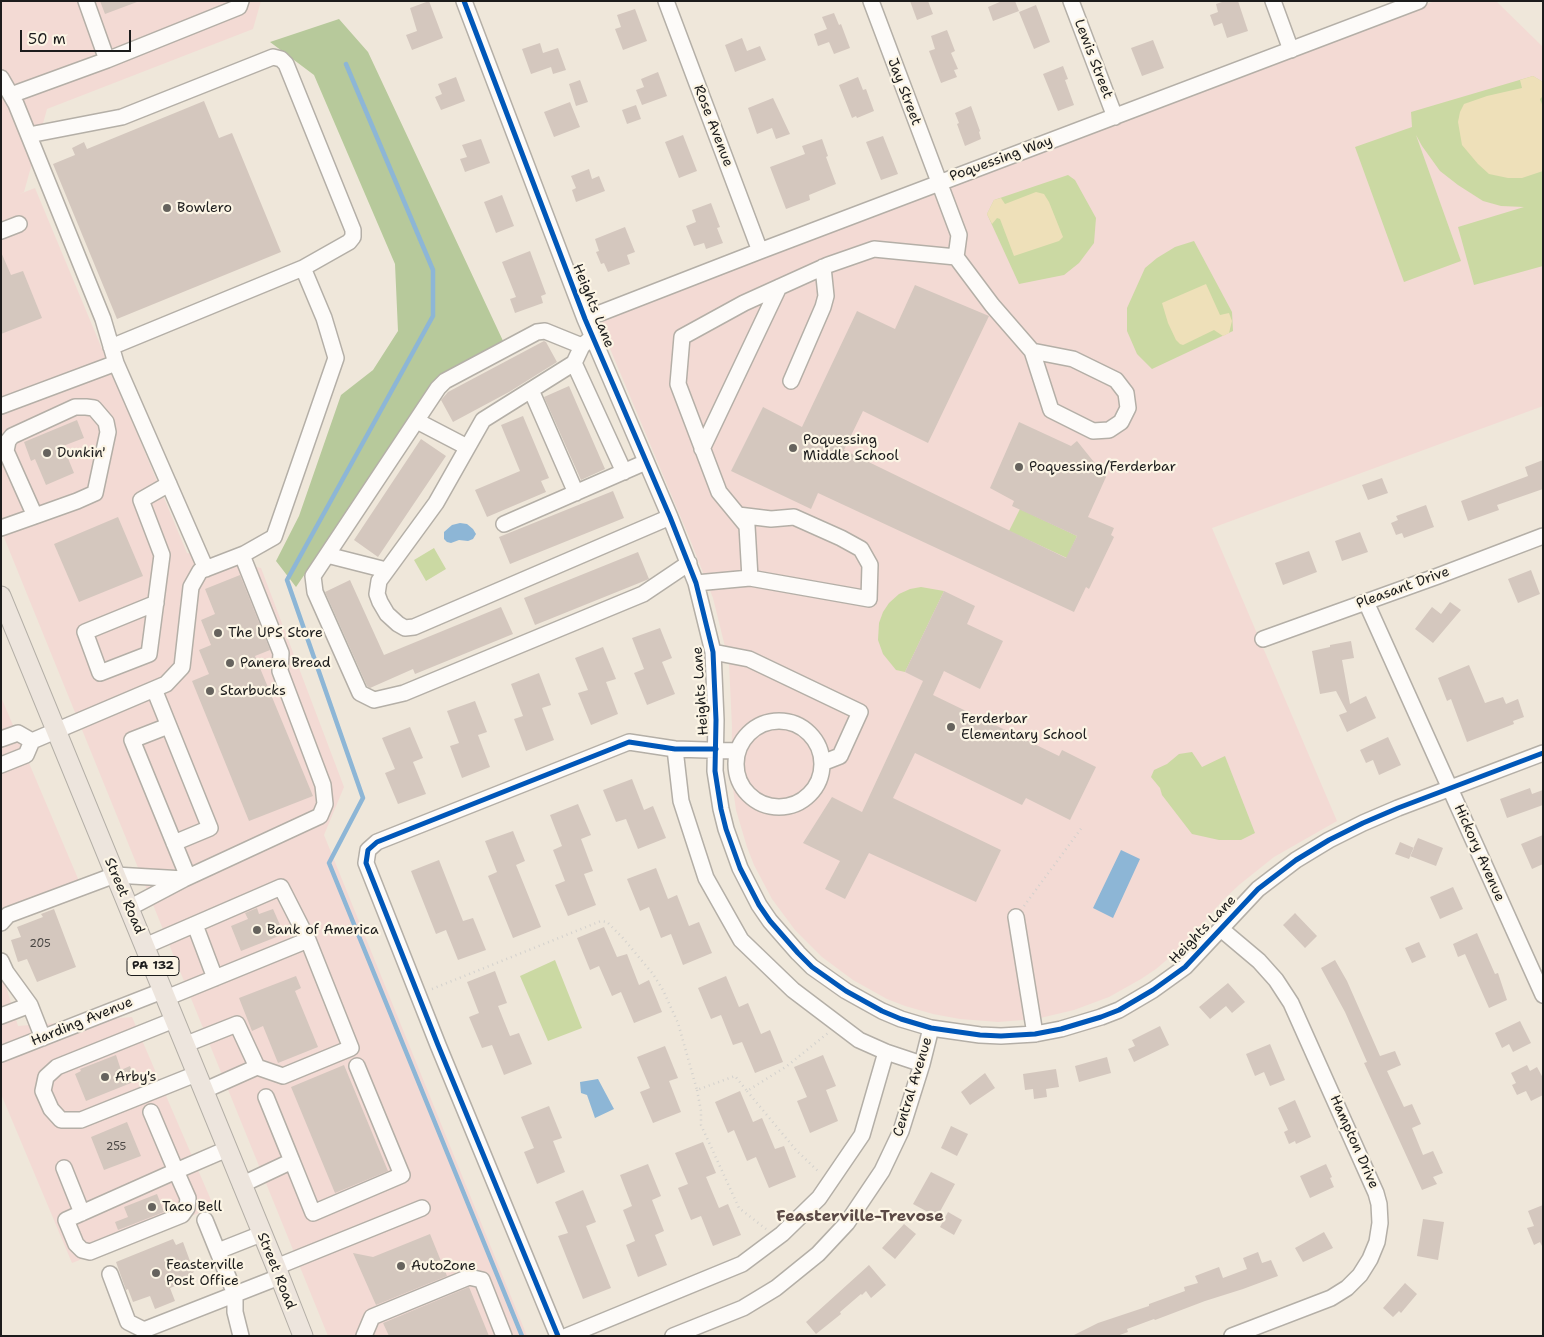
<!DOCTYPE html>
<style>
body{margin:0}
#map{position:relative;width:1544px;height:1337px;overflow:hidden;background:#efe7da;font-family:"Shantell Sans",sans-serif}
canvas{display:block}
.frame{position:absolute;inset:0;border:2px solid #1c1c1c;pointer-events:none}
.scale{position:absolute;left:20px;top:30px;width:111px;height:22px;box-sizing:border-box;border:2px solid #1c1c1c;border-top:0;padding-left:6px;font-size:15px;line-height:18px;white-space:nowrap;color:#1c1c1c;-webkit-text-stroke:4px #fcf5e5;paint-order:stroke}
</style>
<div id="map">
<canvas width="1544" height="1337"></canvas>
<div class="frame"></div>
<div class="scale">50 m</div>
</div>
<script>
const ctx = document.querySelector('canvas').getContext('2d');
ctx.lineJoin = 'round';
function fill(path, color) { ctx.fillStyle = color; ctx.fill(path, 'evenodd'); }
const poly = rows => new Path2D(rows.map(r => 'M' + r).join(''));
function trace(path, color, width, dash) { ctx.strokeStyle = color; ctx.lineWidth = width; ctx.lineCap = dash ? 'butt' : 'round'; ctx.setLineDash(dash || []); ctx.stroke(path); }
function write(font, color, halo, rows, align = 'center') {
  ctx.font = font + ' "Shantell Sans",sans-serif'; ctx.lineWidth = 4.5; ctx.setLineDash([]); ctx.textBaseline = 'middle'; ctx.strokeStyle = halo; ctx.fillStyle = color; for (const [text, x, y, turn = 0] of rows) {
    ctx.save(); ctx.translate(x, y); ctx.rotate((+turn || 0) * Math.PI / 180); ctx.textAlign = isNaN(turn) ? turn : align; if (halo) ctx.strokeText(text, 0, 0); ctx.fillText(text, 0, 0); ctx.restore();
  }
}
const built = poly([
 [1,1,261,1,253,29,47,109,24,192,17,195,35,188,187,553,261,568,344,787,324,835,527,1336,328,1336,1,530],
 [1435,1,1496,1,1543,47,1543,406,1212,528,1337,821,1274,857,1239,885,1222,901,1184,945,1156,969,1141,979,1109,997,1074,1010,1036,1019,998,1022,960,1019,933,1014,905,1006,887,999,853,980,822,957,795,930,772,899,754,865,747,847,736,810,731,774,732,727,729,663,713,598,689,537,598,320],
 [1,697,79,881,1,912],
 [1,970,18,1026,132,1017,214,1207,72,1263,1,1094]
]);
const green = poly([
 [1533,76,1543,82,1543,266,1474,285,1458,227,1524,207,1501,206,1483,201,1458,185,1440,171,1422,146,1416,135,1461,261,1404,282,1355,147,1412,127,1411,112],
 [1068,175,1075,180,1096,218,1094,243,1079,263,1064,275,1019,284,987,214,994,200],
 [1194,241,1232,312,1233,331,1152,369,1137,354,1127,331,1127,308,1145,268,1157,258,1175,247],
 [1020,509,1077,536,1067,558,1009,531],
 [434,548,446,569,426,581,414,560],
 [921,587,944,591,905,672,896,670,883,654,878,640,879,623,883,612,889,603,899,594,910,589],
 [1192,752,1202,767,1225,756,1255,833,1241,840,1219,840,1192,834,1162,795,1160,788,1151,777,1154,770,1167,764,1179,754],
 [555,960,582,1028,548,1041,520,976]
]);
const forest = poly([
 [339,19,368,52,504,343,440,376,296,587,276,561,299,516,341,395,373,370,398,331,395,264,314,75,270,42]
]);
const sand = poly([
 [1533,76,1543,82,1543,96,1540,99,1543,107,1543,171,1522,178,1508,178,1489,174,1478,164,1462,145,1458,122,1460,112,1464,104,1487,96,1522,88,1520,80],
 [1036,192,1044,194,1049,202,1063,237,1059,241,1014,256,1000,219,997,218,992,224,987,214,994,200,1001,198,1005,204],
 [1206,284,1220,315,1229,313,1232,321,1229,333,1223,336,1214,330,1183,345,1180,344,1176,340,1168,323,1162,303]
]);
const water = poly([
 [460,523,467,524,473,529,476,534,473,539,468,541,459,540,451,543,447,542,444,539,444,532,452,525],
 [1121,850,1140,859,1113,918,1093,908],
 [598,1079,614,1109,595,1118,587,1095,581,1093,580,1082]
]);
const stream = poly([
 [346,64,433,270,433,316,287,580,363,798,329,863,522,1336]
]);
const building = poly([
 [100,1,136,1,137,2,105,14],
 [429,1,443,38,412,50,406,35,417,31,410,8],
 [910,1,928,1,933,14,917,20],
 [1002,1,1015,1,1019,11,993,21,988,7],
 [1225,1,1238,1,1248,31,1227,38,1222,23,1214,26,1210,15,1218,12,1216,4],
 [1036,5,1050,42,1034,49,1019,12],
 [635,9,647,41,623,50,615,29,621,27,617,15],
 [834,13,839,25,841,24,850,48,834,54,829,42,818,46,814,34,827,29,822,17],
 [947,30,955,51,951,53,958,69,954,70,957,77,941,83,929,51,935,49,931,36],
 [742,38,747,51,760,46,766,60,735,72,725,45],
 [1153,40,1164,68,1142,76,1131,48],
 [540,43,543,53,558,48,566,70,553,74,551,67,531,74,522,49],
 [1063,66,1068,79,1065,80,1074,105,1058,111,1043,74],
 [658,72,667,96,642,105,636,90,644,87,641,79],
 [456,77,465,101,441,110,435,97,442,94,438,84],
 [858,77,863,90,866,89,874,111,857,118,856,116,852,118,839,85],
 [580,80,588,102,576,106,569,84],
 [773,98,790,134,776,139,772,128,757,134,748,108],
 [204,101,219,138,232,133,281,252,117,319,53,164,75,155,72,148,84,142,87,149],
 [570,102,580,127,554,137,544,112],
 [636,105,641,119,627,124,622,110],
 [971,106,980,131,979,132,981,139,965,146,957,124,959,123,955,113],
 [683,135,697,171,679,178,665,142],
 [883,136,898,174,881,180,866,142],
 [481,139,490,163,465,172,460,159,467,157,462,145],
 [822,139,828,156,826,157,836,184,809,195,810,200,786,209,770,167,805,154,802,146],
 [589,169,592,179,599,176,605,191,576,202,572,190,576,188,571,176],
 [502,195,514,226,496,233,484,202],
 [711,203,720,227,717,228,723,243,706,249,704,243,694,246,686,226,696,222,692,210],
 [625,227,635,252,627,255,630,264,608,272,604,263,601,264,596,252,599,251,595,239],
 [530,251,546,294,541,296,543,303,515,313,510,299,516,297,502,262],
 [1,252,11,275,23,271,42,318,1,334],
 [915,285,989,316,928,443,863,411,844,450,1066,558,1077,536,1012,506,1014,501,990,488,1019,422,1071,446,1077,441,1106,477,1088,517,1114,528,1111,535,1114,537,1089,589,1086,587,1074,612,818,493,811,509,731,471,763,407,802,427,857,311,895,329],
 [544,341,546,342,557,362,509,392,453,422,441,400,448,392],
 [569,386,605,469,581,480,544,397],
 [523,416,549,478,541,481,546,492,487,517,475,490,520,471,501,425],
 [77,420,84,438,63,446,74,473,46,485,35,459,31,461,24,442],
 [421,439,446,456,378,557,354,540],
 [1543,460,1543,489,1497,505,1499,510,1468,521,1461,501,1528,476,1525,467],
 [1382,478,1388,493,1368,500,1362,485],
 [613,491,624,518,510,564,499,537],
 [1426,505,1434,527,1404,538,1402,533,1396,535,1391,523,1398,520,1396,516],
 [118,517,143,576,79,602,54,544],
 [1360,532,1368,552,1342,561,1335,541],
 [1309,551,1317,572,1283,585,1275,563],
 [638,552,649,579,535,625,524,598],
 [1531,570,1540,594,1518,603,1508,579],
 [240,575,270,650,255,656,313,796,249,821,192,681,209,674,199,650,211,645,201,620,215,614,205,589],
 [350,580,384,655,501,607,513,634,415,674,413,669,370,688,367,686,325,592],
 [944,591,975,606,967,624,1003,641,980,689,944,671,933,695,1059,756,1062,750,1096,767,1070,820,1026,798,1022,805,915,753,893,798,1001,850,976,902,869,853,845,899,825,889,840,861,803,843,832,797,862,812,923,681,905,672],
 [1450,602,1461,610,1433,643,1415,629,1432,607,1441,614],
 [660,628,672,658,662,662,675,694,647,705,634,673,644,669,632,638],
 [1351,641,1354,658,1342,660,1350,704,1366,696,1376,718,1347,732,1339,715,1347,712,1336,691,1320,694,1312,651,1330,647,1330,645],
 [603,647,616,679,606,682,618,714,591,725,578,693,588,690,575,658],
 [1469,665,1485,703,1503,697,1506,704,1518,699,1524,717,1513,721,1514,724,1467,742,1451,699,1447,701,1438,678],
 [539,673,551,705,542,708,554,740,526,751,514,719,523,716,511,684],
 [475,701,487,732,478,735,490,767,462,778,450,746,459,743,447,711],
 [410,727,423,758,413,762,426,794,398,804,385,773,395,769,382,738],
 [1388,737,1401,765,1379,775,1373,760,1366,763,1360,750],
 [632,779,644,810,653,806,666,838,638,849,626,819,616,822,603,790],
 [1530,788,1532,794,1543,790,1543,805,1507,818,1500,799],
 [578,804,591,835,581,839,593,871,584,874,596,905,568,916,555,885,565,881,553,850,562,846,550,815],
 [513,831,525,861,516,865,541,927,513,938,488,876,497,872,485,841],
 [1543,835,1543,864,1532,869,1521,844],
 [1418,838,1443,848,1436,866,1410,856],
 [1400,842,1414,848,1409,859,1395,854],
 [439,860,463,921,473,918,486,950,458,960,446,930,436,934,411,871],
 [656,868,668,899,677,895,689,926,699,922,712,953,683,965,671,934,661,938,649,907,640,911,627,879],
 [1453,887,1463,909,1440,919,1430,897],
 [257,908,259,914,273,909,284,934,241,951,231,926,248,919,245,913],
 [54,909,76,967,37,982,27,959,18,962,11,940,21,937,17,927,43,917,41,914],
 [1295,913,1317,936,1305,948,1283,925],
 [604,927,617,957,627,954,639,985,649,980,662,1012,634,1023,621,992,612,996,599,966,590,970,577,938],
 [1477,933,1495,974,1498,973,1507,1000,1489,1008,1465,954,1458,957,1453,944],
 [1419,942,1426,957,1412,963,1405,948],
 [1335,960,1347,981,1380,1056,1395,1051,1401,1065,1387,1071,1403,1105,1404,1107,1412,1104,1421,1124,1412,1128,1423,1155,1433,1151,1443,1173,1433,1177,1437,1184,1422,1190,1364,1063,1367,1062,1345,1012,1321,968],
 [495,971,507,1003,498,1006,510,1036,519,1033,532,1064,504,1075,492,1045,482,1048,469,1017,479,1013,467,982],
 [296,976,301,988,295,991,318,1047,278,1063,263,1026,252,1031,239,998],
 [726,976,739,1007,748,1003,761,1034,770,1030,783,1062,755,1073,742,1042,733,1045,721,1015,711,1019,698,988],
 [1228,983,1245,1002,1232,1013,1226,1006,1210,1019,1199,1007],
 [1520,1021,1531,1043,1513,1052,1509,1044,1502,1048,1495,1033],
 [1160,1026,1169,1045,1134,1062,1128,1049,1135,1046,1132,1040],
 [1270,1044,1285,1080,1270,1086,1264,1072,1255,1076,1246,1054],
 [665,1046,678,1078,669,1081,681,1112,653,1123,640,1092,650,1088,637,1057],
 [116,1055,121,1070,130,1066,136,1081,86,1101,75,1074,81,1071,80,1069],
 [823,1055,836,1086,826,1090,838,1121,810,1133,797,1101,807,1097,794,1067],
 [1107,1057,1111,1073,1079,1082,1075,1066],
 [344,1065,388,1171,335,1193,291,1087],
 [1527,1065,1530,1071,1537,1067,1543,1078,1543,1095,1531,1101,1526,1091,1517,1095,1512,1085,1516,1083,1511,1073],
 [1056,1069,1059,1087,1046,1089,1047,1097,1034,1099,1033,1089,1025,1090,1023,1074],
 [985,1073,995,1088,970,1105,961,1092],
 [740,1091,753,1122,762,1118,775,1149,784,1146,796,1177,769,1188,756,1157,747,1161,734,1130,728,1133,715,1102],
 [1295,1100,1311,1137,1296,1144,1295,1141,1289,1144,1284,1132,1288,1130,1278,1108],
 [549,1106,562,1138,553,1141,565,1172,537,1184,524,1152,534,1148,521,1117],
 [127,1122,141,1156,104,1170,91,1137],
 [951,1126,968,1134,957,1156,941,1148],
 [703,1142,716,1173,706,1177,719,1208,728,1204,741,1235,713,1246,701,1216,691,1220,678,1188,688,1184,675,1153],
 [648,1164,661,1196,652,1200,664,1231,655,1235,667,1265,638,1277,626,1245,635,1241,623,1210,632,1206,620,1175],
 [1326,1164,1332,1177,1330,1178,1334,1187,1310,1198,1300,1176],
 [931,1172,955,1184,937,1217,913,1204],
 [583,1190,596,1222,586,1226,611,1288,583,1299,558,1236,568,1233,555,1202],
 [157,1194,164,1212,118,1230,115,1222,128,1217,124,1207],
 [1543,1205,1543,1246,1542,1246,1540,1242,1534,1245,1527,1228,1534,1226,1528,1211],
 [948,1212,962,1220,954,1235,940,1227],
 [1423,1219,1444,1222,1438,1260,1417,1256],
 [904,1224,916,1234,895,1259,882,1248],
 [1324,1232,1333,1248,1303,1262,1295,1248],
 [430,1234,447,1276,376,1305,353,1253,373,1257],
 [173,1239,176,1245,183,1242,194,1272,188,1275,191,1280,170,1288,175,1301,155,1309,150,1296,133,1302,128,1289,126,1290,116,1262],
 [1258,1252,1262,1263,1271,1260,1278,1276,1243,1289,1205,1301,1155,1320,1154,1319,1127,1329,1128,1332,1117,1336,1072,1336,1098,1323,1149,1306,1149,1304,1185,1291,1184,1287,1198,1283,1195,1276,1219,1267,1223,1278,1247,1269,1243,1258],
 [869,1265,886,1285,871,1298,866,1291,862,1295,861,1294,840,1312,841,1314,816,1334,806,1322],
 [1405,1283,1417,1294,1401,1313,1399,1311,1393,1317,1383,1308],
 [469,1287,489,1336,389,1336,383,1323]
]);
const path = poly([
 [1024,906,1083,826],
 [432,989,601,921,607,922,622,937,653,974,663,990,678,1023,697,1090,735,1076,747,1091,787,1066,828,1033],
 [697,1090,701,1111,701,1125,739,1208,766,1229],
 [747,1091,796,1150,819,1172]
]);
const minor = poly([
 [86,1,107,60],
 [464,1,585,319,670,517,696,583,713,652,716,720,715,771,721,809,726,829,740,868,759,905,770,921,798,953,812,967,846,991,882,1011,901,1019,931,1028,980,1035,1001,1036,1035,1034,1061,1029,1101,1017,1119,1010,1153,990,1185,967,1258,889,1296,860,1329,840,1363,823,1398,808,1543,753],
 [666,1,760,251],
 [1071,1,1115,117],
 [1273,1,1291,50],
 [1,78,16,104,103,319,116,363,206,569],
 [11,95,107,60,239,7,241,1],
 [29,135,122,117,273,57,281,59,286,64,353,230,353,237,349,242,303,268,111,347],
 [1,231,19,224],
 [956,257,992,305,1032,351,1051,410,1093,431,1109,430,1121,422,1128,408,1126,393,1116,380,1073,359,1032,351],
 [585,319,760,251,1419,1],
 [589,340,582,346,574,363,483,420,436,503,379,581,377,594,380,602,387,614,398,624,405,628,414,627,670,517],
 [582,346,545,331,537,332,445,381,438,388,313,576,315,592,360,693,374,700,404,693,643,594,689,563],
 [574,363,624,472],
 [791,381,823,307,826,296,823,267],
 [531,390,576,493],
 [1,406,116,363],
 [417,421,467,447],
 [702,449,779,287],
 [6,451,8,441,12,436,75,407,86,407,94,408,106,422,108,432,95,493,77,501,35,516],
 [1,453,6,451,35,516,1,528],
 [504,524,646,462],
 [327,555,386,570],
 [750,578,747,526,719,492,678,384,682,337,744,303,828,265,874,249,956,257,959,235,871,1],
 [696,583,750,578,869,599,870,565,861,549,841,538,794,517,771,519,738,515],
 [1366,602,1543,995],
 [156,603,85,632,100,673,149,654,162,555,141,500,169,484],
 [1263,639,1438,576,1543,536],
 [713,652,749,659,860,712,840,756,822,763],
 [154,689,210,828,174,843],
 '736 764a43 43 0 1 1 86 0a43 43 0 1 1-86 0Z',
 [168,726,132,740,188,877],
 [1,739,18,733,32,741],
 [675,749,681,801,706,878,741,940,793,990,859,1040,886,1052,922,1064],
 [1,765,26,755,32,741,166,684,182,667,191,587,200,571,244,554,274,537,336,358,324,318,303,268],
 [129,908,184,879,320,816,325,804,323,785,280,671,281,653,242,555],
 [1016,917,1035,1034],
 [1,923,8,915,115,875,184,879],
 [195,925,215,978],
 [1221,929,1259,961,1276,980,1291,1003,1376,1193,1379,1204,1380,1223,1377,1242,1370,1259,1360,1275,1347,1288,1331,1298,1232,1336],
 [145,946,281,887,308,940,351,1048,283,1076,257,1067],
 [1,961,6,972,30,1005],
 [166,998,308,940],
 [1,1016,30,1005,43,1038],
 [174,1020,57,1067,46,1077,43,1091,51,1109,61,1120,81,1120,196,1074],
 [184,1045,237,1024,257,1067,203,1091],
 [1,1054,162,991],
 [266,1097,292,1161],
 [151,1112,176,1171,188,1198,187,1208,182,1215,90,1252,82,1250,76,1244,66,1220,176,1171,227,1149],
 [64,1168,82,1213],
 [241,1185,292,1161,313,1213,402,1175,357,1066],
 [205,1220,235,1294,235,1312,241,1336],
 [218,1251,261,1234],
 [276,1267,422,1208],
 [110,1274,128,1322,144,1330,279,1277],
 [364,1336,372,1317,469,1277,482,1280,504,1336],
 [558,1336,438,1045,366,863,368,850,377,842,629,742,675,749,738,751],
 [567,1336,742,1264,782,1234,819,1198,862,1135,886,1052],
 [673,1336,743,1308,776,1288,818,1254,847,1223,882,1171,901,1131,922,1064,931,1028]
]);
const major = poly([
 [1,596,276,1267,303,1336]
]);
const cycleway = poly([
 [464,1,585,319,670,517,696,583,713,652,716,720,715,771,721,809,726,829,740,868,759,905,770,921,798,953,812,967,846,991,882,1011,901,1019,931,1028,980,1035,1001,1036,1035,1034,1061,1029,1101,1017,1119,1010,1153,990,1185,967,1258,889,1296,860,1329,840,1363,823,1398,808,1543,753],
 [558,1336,438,1045,366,863,368,850,377,842,629,742,675,749,716,749]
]);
const markers = [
 [167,208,5,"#66635e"],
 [793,448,5,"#66635e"],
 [47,453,5,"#66635e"],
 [1019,467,5,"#66635e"],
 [218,633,5,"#66635e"],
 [230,663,5,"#66635e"],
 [210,691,5,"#66635e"],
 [951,727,5,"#66635e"],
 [257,930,5,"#66635e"],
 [105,1077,5,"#66635e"],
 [152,1207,5,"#66635e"],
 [401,1266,5,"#66635e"],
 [156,1273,5,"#66635e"]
];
const numberNames = [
 ["205",40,944],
 ["255",116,1147]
];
const shields = [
 [153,966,52]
];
const shieldNames = [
 ["PA 132",153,966]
];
const streetNames = [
 ["Lewis Street",1093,59,69],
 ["Jay Street",904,92,69],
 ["Rose Avenue",713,126,69],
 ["Poquessing Way",1001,159,-20],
 ["Heights Lane",593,306,68],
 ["Pleasant Drive",1403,588,-20],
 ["Heights Lane",701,691,-94],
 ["Hickory Avenue",1479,853,66],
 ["Street Road",124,896,67],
 ["Heights Lane",1203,930,-46],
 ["Harding Avenue",82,1022,-22],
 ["Central Avenue",913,1087,-73],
 ["Hampton Drive",1354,1142,66],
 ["Street Road",276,1271,68]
];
const poiNames = [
 ["Bowlero",177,208],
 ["Poquessing",803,440],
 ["Middle School",803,456],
 ["Dunkin'",57,453],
 ["Poquessing/Ferderbar",1029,467],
 ["The UPS Store",228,633],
 ["Panera Bread",240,663],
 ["Starbucks",220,691],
 ["Ferderbar",961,719],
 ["Elementary School",961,735],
 ["Bank of America",267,930],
 ["Arby's",115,1077],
 ["Taco Bell",162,1207],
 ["Feasterville",166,1265],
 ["Post Office",166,1281],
 ["AutoZone",411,1266]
];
const quarterNames = [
 ["Feasterville-Trevose",860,1217]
];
fill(built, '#f3dad4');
fill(green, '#cbd9a3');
fill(forest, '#b7c99b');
fill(sand, '#eee0b9');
fill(water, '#8db6d6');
trace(stream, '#8db6d6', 4.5);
fill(building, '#d4c7be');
trace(minor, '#b4afa7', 18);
trace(major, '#b4afa7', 21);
trace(path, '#d3d1cd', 2.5, [1, 4]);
trace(minor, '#fdfbf9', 15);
trace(major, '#ede5dd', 19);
trace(cycleway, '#0057b8', 5);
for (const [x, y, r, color] of markers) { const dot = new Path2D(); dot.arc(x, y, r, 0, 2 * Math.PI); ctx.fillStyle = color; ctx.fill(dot); trace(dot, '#fcf5e5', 2); }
write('11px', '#4a4744', null, numberNames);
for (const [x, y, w] of shields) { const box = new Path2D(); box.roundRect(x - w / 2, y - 9.5, w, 19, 4); ctx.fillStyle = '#fcf5e5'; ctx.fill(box); trace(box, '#1c1c1c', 1); }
write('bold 12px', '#1c1c1c', null, shieldNames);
write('14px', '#1c1c1c', '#fcf5e5', streetNames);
write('14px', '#1c1c1c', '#fcf5e5', poiNames, 'left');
write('bold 16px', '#5c4a46', '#fcf5e5', quarterNames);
</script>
